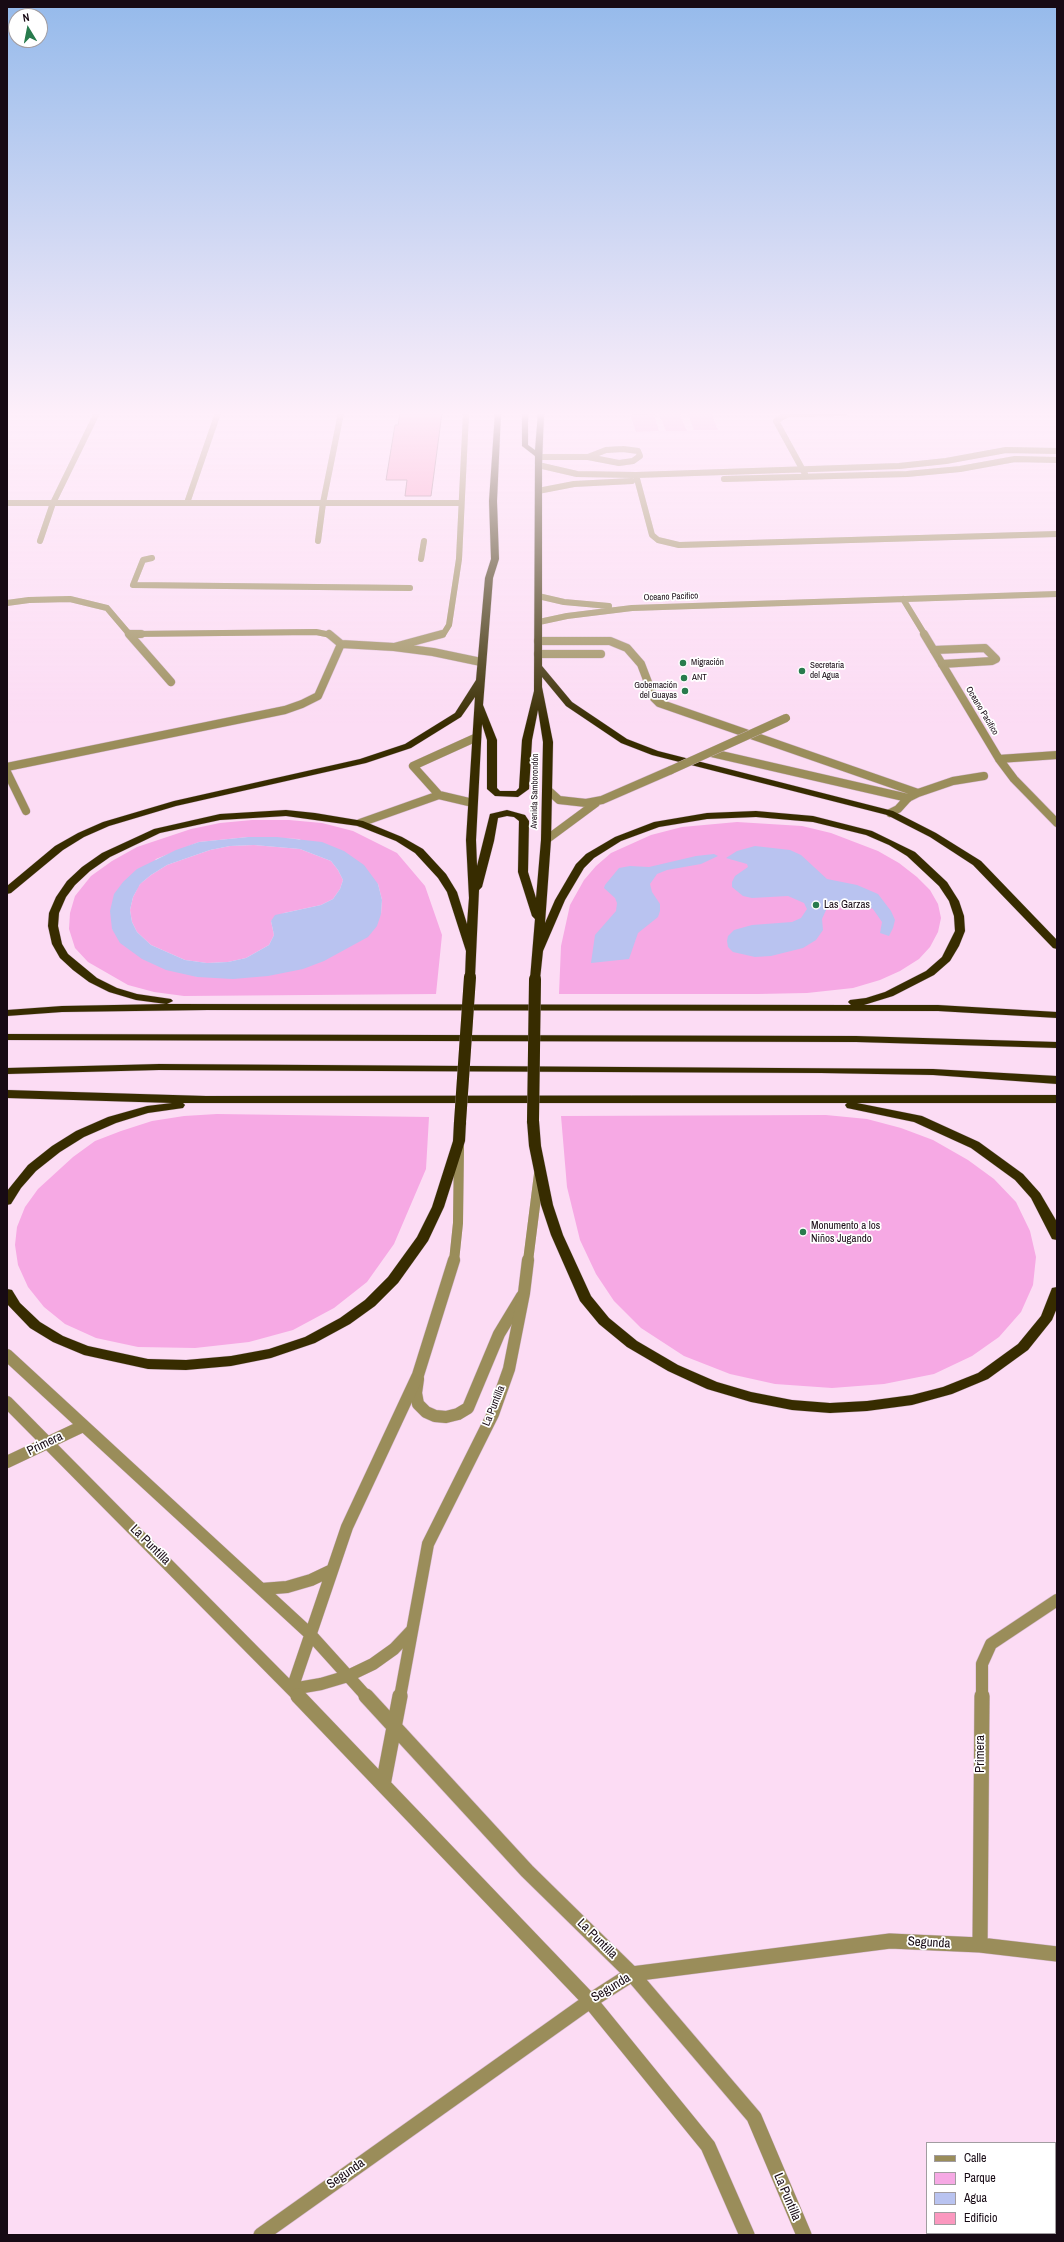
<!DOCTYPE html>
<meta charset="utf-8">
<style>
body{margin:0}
#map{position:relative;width:1064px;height:2242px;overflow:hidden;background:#fcdcf4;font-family:"Archivo Narrow",sans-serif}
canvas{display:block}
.frame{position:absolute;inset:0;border:8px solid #170a14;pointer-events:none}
.legend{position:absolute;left:926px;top:2142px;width:130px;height:92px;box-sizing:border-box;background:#fff;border:1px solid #a29da1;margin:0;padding:5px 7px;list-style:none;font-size:12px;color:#170a14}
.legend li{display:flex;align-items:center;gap:8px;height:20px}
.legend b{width:20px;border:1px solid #a29da1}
.north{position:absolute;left:8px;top:8px;width:40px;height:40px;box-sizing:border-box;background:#fff;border:1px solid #a29da1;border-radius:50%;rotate:350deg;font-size:11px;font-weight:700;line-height:16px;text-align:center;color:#170a14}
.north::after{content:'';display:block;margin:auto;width:14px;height:18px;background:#287b4d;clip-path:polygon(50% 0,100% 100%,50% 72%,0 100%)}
</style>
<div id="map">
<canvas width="1064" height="2242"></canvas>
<div class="frame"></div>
<ul class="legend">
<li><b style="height:5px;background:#9a8d5a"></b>Calle</li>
<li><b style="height:11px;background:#f6a9e4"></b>Parque</li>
<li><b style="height:11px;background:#b9c3f0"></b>Agua</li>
<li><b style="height:11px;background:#fb98bf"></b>Edificio</li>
</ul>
<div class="north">N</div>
</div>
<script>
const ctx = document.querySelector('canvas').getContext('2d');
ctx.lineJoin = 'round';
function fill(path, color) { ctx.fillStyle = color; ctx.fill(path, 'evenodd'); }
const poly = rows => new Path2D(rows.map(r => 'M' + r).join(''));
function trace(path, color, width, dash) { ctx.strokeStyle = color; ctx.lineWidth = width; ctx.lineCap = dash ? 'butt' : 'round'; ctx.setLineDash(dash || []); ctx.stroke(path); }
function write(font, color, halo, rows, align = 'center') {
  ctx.font = font + ' "Archivo Narrow",sans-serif'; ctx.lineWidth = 3.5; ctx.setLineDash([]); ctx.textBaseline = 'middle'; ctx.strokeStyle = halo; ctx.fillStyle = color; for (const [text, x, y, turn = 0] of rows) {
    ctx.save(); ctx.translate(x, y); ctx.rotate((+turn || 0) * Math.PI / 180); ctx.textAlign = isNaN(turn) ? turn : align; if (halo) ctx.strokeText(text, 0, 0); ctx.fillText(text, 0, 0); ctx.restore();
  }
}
const green = poly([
 [711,413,718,430,694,430,688,414],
 [654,414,659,431,636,432,630,415],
 [659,414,680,414,687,431,666,431],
 [252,820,289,820,322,823,353,831,397,853,425,886,442,935,436,994,184,996,154,992,128,985,88,962,75,948,69,929,70,913,75,896,91,876,112,861,137,847,191,829,220,823],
 [248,837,299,839,378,884,382,900,381,914,197,977,112,929,156,859,199,842],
 [737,822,802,826,831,833,878,851,899,863,917,877,930,890,938,904,941,918,938,932,930,947,919,959,900,971,880,980,853,988,807,993,758,994,559,994,561,946,570,905,584,880,596,866,611,853,651,835,682,827],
 [254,845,300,849,331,861,338,870,343,880,340,889,333,899,321,905,284,913,271,921,274,935,269,945,246,958,228,962,207,963,185,960,151,945,137,932,132,922,130,910,133,897,140,884,151,875,167,865,210,850,230,846],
 [217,1114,429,1117,426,1169,394,1244,367,1282,334,1308,293,1330,249,1342,195,1348,138,1347,96,1338,65,1324,44,1307,28,1287,18,1265,15,1245,17,1227,25,1207,38,1189,73,1157,95,1141,121,1131,152,1121,184,1116],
 [826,1115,867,1119,901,1128,933,1140,968,1160,994,1179,1016,1202,1030,1231,1036,1257,1033,1285,1021,1312,999,1337,972,1356,934,1374,884,1384,832,1388,775,1384,730,1374,684,1356,641,1328,614,1301,596,1274,580,1240,567,1187,561,1116]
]);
const water = poly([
 [248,837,277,837,322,842,344,851,364,865,378,884,382,900,381,914,377,926,368,937,324,961,303,969,268,976,233,979,197,977,166,970,142,959,120,943,112,929,110,911,114,894,123,882,137,869,176,850,199,842],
 [254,845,300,849,331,861,338,870,343,880,340,889,333,899,321,905,275,915,271,921,274,935,269,945,246,958,228,962,207,963,185,960,151,945,137,932,132,922,130,910,133,897,140,884,151,875,167,865,210,850,230,846],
 [755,846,790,850,801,855,827,879,857,885,878,894,891,911,895,920,893,928,889,936,880,933,882,922,873,909,863,904,838,905,827,908,822,919,823,930,816,940,803,948,771,956,755,957,733,952,728,947,727,941,728,936,734,930,752,925,792,922,801,918,807,909,804,903,788,896,752,898,743,896,732,887,732,882,735,876,748,867,747,864,726,858,737,851],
 [714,854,718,856,701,864,667,870,657,874,650,884,652,892,660,904,660,911,658,917,638,933,629,959,591,963,595,935,616,911,617,903,615,898,604,888,605,885,619,868,630,866,649,867,696,856]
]);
const building = poly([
 [400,413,442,413,431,496,405,496,407,480,386,480,395,425,398,425,400,413]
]);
const laneFar2 = poly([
 [623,449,638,451,640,456,633,461,619,463,588,457,606,450,623,449],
 [538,457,588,457],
 [318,541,323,503],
 [152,558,143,560,133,585,410,588],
 [421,559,424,541]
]);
const laneFar1 = poly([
 [538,641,610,641,627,648,641,664,654,698,659,703,918,793],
 [934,650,985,648,996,659,992,661,942,664],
 [538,654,601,654],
 [712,753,908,798],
 [548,790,559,800,586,803,602,800,671,770],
 [439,795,473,803],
 [890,813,898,809,908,798,918,793,953,781,984,776],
 [360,823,439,795,413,766,477,737],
 [546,840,596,803]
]);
const lane = poly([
 [418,1379,416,1393,418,1404,426,1412,435,1416,446,1417,458,1414,468,1408,499,1334,522,1296]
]);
const streetFar4 = poly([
 [538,465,577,474,636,475,899,466,946,461,1006,450,1057,451],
 [805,474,776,421,788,414,844,413],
 [636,475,652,535,658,540,679,545,1057,534],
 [724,479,907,474,960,469,1015,459,1057,460],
 [538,491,574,484,632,481],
 [7,503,461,503],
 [187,503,218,413],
 [323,503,341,413],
 [40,541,53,503,97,413],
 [538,596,564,602,609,606],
 [903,599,925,635],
 [7,603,29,600,70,599,107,608,130,635],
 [539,622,567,616,632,608,1057,594],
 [130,634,316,632,331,635],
 [440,635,444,633,449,625,459,559,466,413]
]);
const streetFar3 = poly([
 [129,634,171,682],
 [130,634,141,634],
 [329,634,341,644],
 [924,634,999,759,1014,779,1057,823],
 [341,644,394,647,433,652,481,662],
 [394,647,442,634],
 [999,759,1057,755],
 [7,767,285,710,302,704,318,696,341,644],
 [7,772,26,811]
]);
const streetFar2 = poly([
 [454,1261,458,1223,459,1147],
 [528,1261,539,1174]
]);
const streetFar1 = poly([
 [7,1355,311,1635,367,1697],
 [7,1402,299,1697],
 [7,1462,83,1426],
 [262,1589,287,1587,311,1580,332,1570],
 [411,1631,394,1649,373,1664,348,1676,321,1684,292,1689,347,1527,418,1375,454,1260],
 [400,1697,428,1544,493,1414,509,1369,524,1293,528,1260],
 [982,1697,982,1664,991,1644,1057,1600]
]);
const street = poly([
 [298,1696,590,2001,708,2146,747,2235],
 [366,1696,527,1871,632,1974,754,2117,804,2235],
 [383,1785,400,1696],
 [980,1945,982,1696],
 [261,2235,590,2001,632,1974,890,1941,980,1945,1057,1954]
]);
const highway = poly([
 [495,413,501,413,497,501,499,559,493,578,483,705,497,740,497,788,500,791,516,791,519,788,522,740,534,691,535,456,522,446,522,413,528,413,528,445,535,450,538,413,544,413,542,465,542,666,572,702,627,739,658,751,893,811,936,833,981,861,1057,940,1057,949,1053,948,973,865,930,837,887,815,652,755,621,743,566,706,542,677,542,687,553,742,551,840,545,923,555,900,576,864,586,854,615,837,654,822,707,813,756,811,813,816,872,831,915,852,947,882,959,901,964,916,965,931,959,946,950,961,934,975,893,996,864,1005,938,1005,1057,1012,1057,1018,938,1011,208,1010,62,1012,7,1016,7,1010,62,1006,166,1004,136,1000,109,992,89,982,73,970,60,958,52,944,48,926,49,913,56,897,67,881,82,867,102,853,154,829,220,814,286,810,315,813,363,821,402,837,423,849,446,874,457,892,467,924,469,898,466,840,475,697,461,717,411,748,366,763,176,806,109,826,84,837,63,850,11,893,7,894,7,886,55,846,78,833,103,822,174,801,360,759,405,744,455,713,476,680,485,578,491,559,489,501,495,413],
 [538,710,543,742,541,840,536,898,528,872,529,821,525,815,507,810,490,814,477,866,476,840,482,724,487,740,487,789,495,796,518,797,529,789,532,740,538,710],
 [286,816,358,826,396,841,415,853,438,878,447,892,466,951,465,977,470,980,475,977,479,890,482,887,494,841,498,818,507,816,514,817,519,821,518,872,532,916,535,919,530,979,531,981,535,982,540,979,543,951,565,900,584,868,594,858,621,841,659,827,707,819,756,817,813,822,866,835,889,845,907,856,939,886,949,901,954,916,955,931,942,957,926,971,885,992,866,998,850,1000,848,1002,851,1005,167,1004,173,1001,171,999,137,994,117,988,97,978,68,954,62,944,58,926,59,913,66,897,75,885,90,871,110,857,160,833,220,820,286,816],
 [7,1034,856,1036,1057,1042,1057,1048,856,1042,7,1040,7,1034],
 [159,1064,933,1069,1057,1076,1057,1084,933,1075,821,1073,159,1070,7,1074,7,1068,159,1064],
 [7,1090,206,1096,1057,1095,1057,1103,857,1103,922,1116,979,1142,1023,1174,1040,1193,1057,1222,1057,1240,1052,1239,1031,1198,1015,1180,971,1148,914,1122,847,1108,845,1105,847,1103,183,1103,185,1105,183,1108,148,1113,116,1123,84,1137,60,1152,36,1171,21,1188,11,1204,7,1205,7,1191,28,1165,52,1146,76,1131,108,1117,147,1106,172,1103,7,1098,7,1090],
 [533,1117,539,1121,541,1146,553,1205,563,1235,591,1296,609,1318,637,1341,678,1365,717,1382,751,1392,792,1400,830,1403,867,1401,912,1395,943,1387,978,1373,1018,1344,1041,1316,1052,1288,1057,1287,1057,1308,1052,1320,1028,1350,988,1379,952,1394,912,1405,867,1411,830,1413,792,1410,751,1402,707,1389,668,1371,627,1347,599,1324,580,1301,551,1235,541,1205,529,1146,527,1121,533,1117],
 [460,1118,466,1122,465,1141,444,1207,428,1241,398,1283,375,1306,350,1324,315,1343,271,1358,231,1366,186,1370,148,1369,84,1355,53,1342,30,1328,7,1304,7,1289,12,1290,20,1303,40,1322,63,1336,88,1346,148,1359,186,1360,231,1356,269,1349,305,1337,340,1318,365,1300,388,1277,417,1237,432,1207,453,1141,454,1122,460,1118]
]);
const laneBridge = poly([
 [671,770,786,718]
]);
const highwayBridge = poly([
 [533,1121,535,979],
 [460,1122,470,977]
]);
const markers = [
 [683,663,4,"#287b4d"],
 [802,671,4,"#287b4d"],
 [684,678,4,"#287b4d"],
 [685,691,4,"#287b4d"],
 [816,905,4,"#287b4d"],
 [803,1232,4,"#287b4d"]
];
const farStreetnames = [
 ["Oceano Pacifico",671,597,-2],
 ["Oceano Pacifico",982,711,59],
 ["Avenida Samborondón",535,791,-89]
];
const farPoinames = [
 ["Migración",691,663],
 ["Secretaria",810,666],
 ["del Agua",810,676],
 ["ANT",692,678],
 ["Gobernación",677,686,"right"],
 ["del Guayas",677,696,"right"]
];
const poiNames = [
 ["Las Garzas",824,905],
 ["Monumento a los",811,1226],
 ["Niños Jugando",811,1239]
];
const streetNames = [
 ["La Puntilla",494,1406,-68]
];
const nearStreetnames = [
 ["Primera",45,1444,-26],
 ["La Puntilla",150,1545,45],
 ["Primera",981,1754,-90],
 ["La Puntilla",597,1939,45],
 ["Segunda",929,1943,3],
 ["Segunda",611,1988,-31],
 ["Segunda",346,2174,-35],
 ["La Puntilla",787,2197,67]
];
fill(green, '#f6a9e4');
fill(water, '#b9c3f0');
fill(building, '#fb98bf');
trace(building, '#976d7c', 1);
trace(laneFar2, '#d7bad0', 6);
trace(laneFar1, '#d7bad0', 9);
trace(lane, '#d7bad0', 13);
trace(streetFar4, '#d7bad0', 6);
trace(streetFar3, '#d7bad0', 9);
trace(streetFar2, '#d7bad0', 10);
trace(streetFar1, '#d7bad0', 13);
trace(street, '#d7bad0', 16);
trace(highway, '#d7bad0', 1);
trace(laneFar2, '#9a8d5a', 6);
trace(laneFar1, '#9a8d5a', 8);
trace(lane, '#9a8d5a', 12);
trace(streetFar4, '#9a8d5a', 6);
trace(streetFar3, '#9a8d5a', 8);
trace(streetFar2, '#9a8d5a', 10);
trace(streetFar1, '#9a8d5a', 12);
trace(street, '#9a8d5a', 15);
fill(highway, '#372c00');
trace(laneBridge, '#d7bad0', 9, []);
trace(highwayBridge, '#d7bad0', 12, []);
trace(laneBridge, '#9a8d5a', 8);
trace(highwayBridge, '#372c00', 12);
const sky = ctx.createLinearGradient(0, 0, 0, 726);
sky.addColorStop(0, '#95baeb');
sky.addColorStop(0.57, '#feeffa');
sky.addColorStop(1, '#feeffa00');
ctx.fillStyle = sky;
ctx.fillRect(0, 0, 1064, 726);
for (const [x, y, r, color] of markers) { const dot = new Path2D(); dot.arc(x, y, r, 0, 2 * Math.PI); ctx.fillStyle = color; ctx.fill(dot); trace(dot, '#fff', 1.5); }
write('9px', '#170a14', '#fff', farStreetnames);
write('9px', '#170a14', '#fff', farPoinames, 'left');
write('11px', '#170a14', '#fff', poiNames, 'left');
write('11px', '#170a14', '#fff', streetNames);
write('13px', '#170a14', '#fff', nearStreetnames);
</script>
